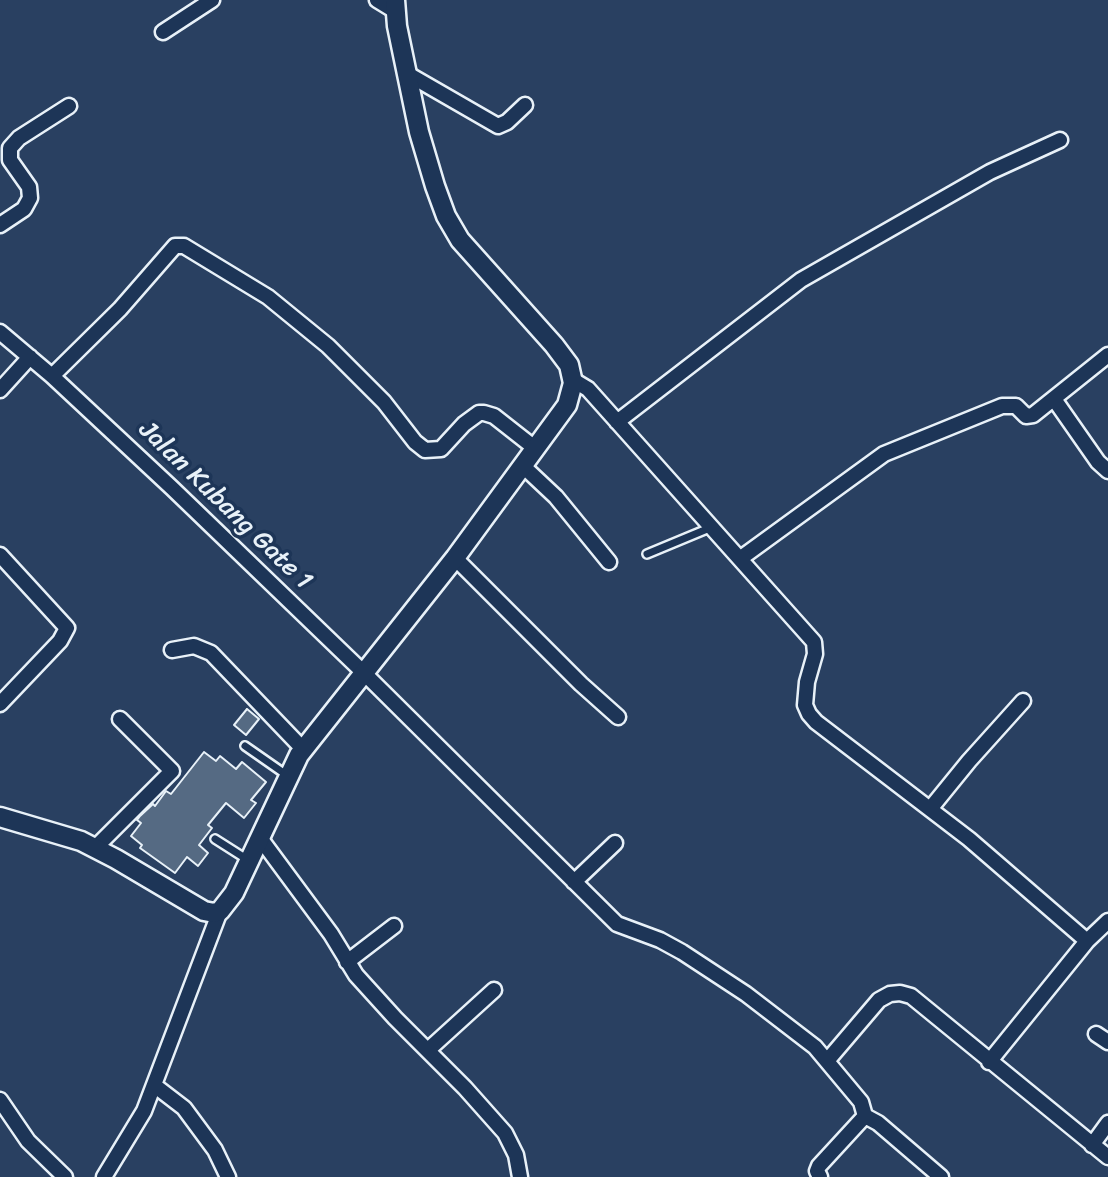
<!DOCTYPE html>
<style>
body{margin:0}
canvas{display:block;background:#294061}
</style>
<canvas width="1108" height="1177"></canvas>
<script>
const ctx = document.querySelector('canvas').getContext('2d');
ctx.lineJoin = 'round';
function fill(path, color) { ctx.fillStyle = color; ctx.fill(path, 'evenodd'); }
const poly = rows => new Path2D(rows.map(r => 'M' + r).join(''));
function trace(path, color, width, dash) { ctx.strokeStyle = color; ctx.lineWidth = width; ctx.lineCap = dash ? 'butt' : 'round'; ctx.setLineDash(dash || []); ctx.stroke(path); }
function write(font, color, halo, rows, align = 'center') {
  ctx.font = font + ' Sriracha,sans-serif'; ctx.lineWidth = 7; ctx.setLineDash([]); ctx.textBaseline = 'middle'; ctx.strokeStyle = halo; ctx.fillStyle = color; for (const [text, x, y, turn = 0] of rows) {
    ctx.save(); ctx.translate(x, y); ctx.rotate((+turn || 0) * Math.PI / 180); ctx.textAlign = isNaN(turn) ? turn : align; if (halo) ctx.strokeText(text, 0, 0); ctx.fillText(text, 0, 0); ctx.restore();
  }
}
const building = poly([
 [247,709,259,719,246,735,234,725,247,709],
 [204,752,216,761,220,756,236,769,242,762,266,782,251,800,256,803,244,818,226,803,208,825,212,828,199,845,208,853,198,866,187,857,175,873,140,848,142,845,131,836,141,823,137,820,140,816,153,804,155,806,166,791,171,794,204,752]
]);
const service = poly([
 [647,554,712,527],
 [245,746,288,776],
 [215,839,248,860]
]);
const minor = poly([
 [377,0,395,11],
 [163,32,212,0],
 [406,73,498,126,507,122,525,105],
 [0,225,24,209,30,198,29,187,10,160,10,148,19,138,69,106],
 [0,332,52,376,172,488,364,673,617,924,660,940,682,952,746,994,815,1047,861,1102,865,1116,819,1166,817,1171,820,1177],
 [52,376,120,309,175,246,184,246,268,297,328,346,384,402,415,442,425,450,441,449,464,424,479,413,484,413,494,416,536,449],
 [573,380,588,389,814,642,815,654,807,682,805,705,809,714,816,722,969,839,1087,941],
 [0,390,30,357],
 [1054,399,1098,462,1108,471],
 [617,422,801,280,990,172,1060,140],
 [523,466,556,497,609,562],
 [0,555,67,628,60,641,0,704],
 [455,558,581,684,618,717],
 [741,558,884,454,1002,406,1016,406,1026,416,1033,415,1108,355],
 [172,650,194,646,211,653,303,749],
 [930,809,969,761,1023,701],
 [260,838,331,934,356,975,395,1018,465,1088,505,1133,516,1155,520,1177],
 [95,848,172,771,120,719],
 [574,882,615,843],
 [347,962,394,926],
 [1096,1034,1108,1042],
 [428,1050,494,990],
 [827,1061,879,1000,890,994,900,993,911,996,1108,1157],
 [989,1062,1087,941,1108,921],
 [154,1085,184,1108,215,1150,228,1177],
 [0,1100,28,1141,65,1177],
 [865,1116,878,1123,941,1177],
 [1092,1145,1108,1123],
 [104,1177,144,1111,220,911]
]);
const tertiary = poly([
 [0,817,81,841,116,859,204,911,214,913,220,911,234,893,299,755,455,558,567,405,573,383,569,365,554,345,460,240,446,216,435,186,419,132,397,26,395,0]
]);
const streetNames = [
 ["Jalan Kubang Gate 1",225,506,44]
];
fill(building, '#556a83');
trace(building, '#e8f1f8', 2);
trace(service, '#e8f1f8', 12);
trace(minor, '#e8f1f8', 19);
trace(tertiary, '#e8f1f8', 23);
trace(service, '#1d3557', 7);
trace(minor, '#1d3557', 14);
trace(tertiary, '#1d3557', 18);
write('26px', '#e8f1f8', '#1d3557', streetNames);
</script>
